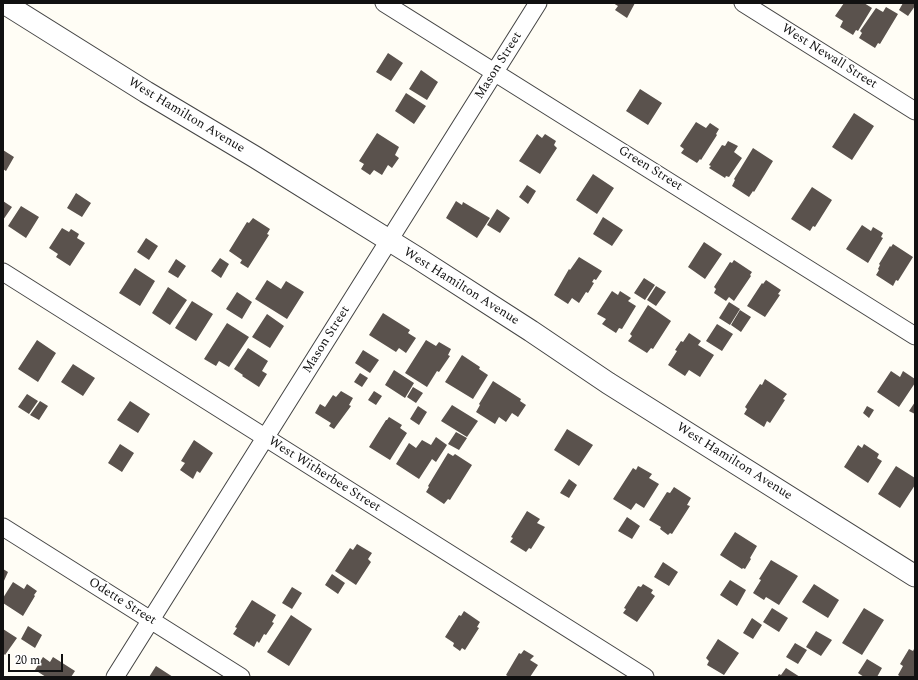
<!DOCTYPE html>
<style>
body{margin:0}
#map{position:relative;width:918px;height:680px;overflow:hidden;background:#fffdf5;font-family:Spectral,serif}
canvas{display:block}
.frame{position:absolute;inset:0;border:4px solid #111;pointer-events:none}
.scale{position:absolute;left:8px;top:654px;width:55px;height:18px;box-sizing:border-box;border:2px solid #111;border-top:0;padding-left:5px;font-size:12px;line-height:14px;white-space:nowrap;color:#111;-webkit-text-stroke:3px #fff;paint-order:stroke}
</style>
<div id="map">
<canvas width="918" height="680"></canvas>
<div class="frame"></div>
<div class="scale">20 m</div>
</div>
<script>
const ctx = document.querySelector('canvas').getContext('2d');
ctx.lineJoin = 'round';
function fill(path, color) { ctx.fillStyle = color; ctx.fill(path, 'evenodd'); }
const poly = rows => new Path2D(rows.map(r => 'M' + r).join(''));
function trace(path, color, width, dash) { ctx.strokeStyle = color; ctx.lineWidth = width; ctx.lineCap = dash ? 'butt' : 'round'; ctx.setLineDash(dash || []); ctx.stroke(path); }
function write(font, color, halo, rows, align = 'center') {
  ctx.font = font + ' Spectral,serif'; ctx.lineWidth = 4; ctx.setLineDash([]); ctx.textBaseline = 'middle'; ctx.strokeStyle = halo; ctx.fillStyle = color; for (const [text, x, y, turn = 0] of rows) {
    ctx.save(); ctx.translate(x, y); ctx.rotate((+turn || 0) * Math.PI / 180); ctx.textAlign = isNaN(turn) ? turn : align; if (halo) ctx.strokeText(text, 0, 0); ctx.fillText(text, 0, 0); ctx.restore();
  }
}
const building = poly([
 [613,3,635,3,627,18,615,10,618,6],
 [844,3,864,3,872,8,858,31,856,30,853,35,840,27,843,21,835,16],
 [903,3,915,3,915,6,908,16,899,10],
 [886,7,898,14,880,44,878,43,875,48,859,38,862,33,860,31,876,8,883,12],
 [388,53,403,63,391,81,376,72],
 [421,70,438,82,427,100,409,89],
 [640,89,662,103,648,125,626,111],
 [406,93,426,106,414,124,395,111],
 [854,113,874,126,852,160,832,147],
 [696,122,706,128,710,123,719,129,716,134,717,135,701,160,700,159,697,163,681,153,684,149,680,146],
 [377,133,399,147,395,155,399,158,392,168,388,165,382,175,374,170,370,175,361,169,364,164,359,161],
 [537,134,542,138,545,134,556,141,554,145,557,148,540,174,519,161],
 [728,141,738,146,734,152,742,158,729,177,726,176,725,178,709,168,711,166,709,165,722,145,725,146],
 [753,148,773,161,754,192,753,191,749,197,732,186,735,180,734,179],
 [3,150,14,157,6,171,3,169],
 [593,174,614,188,597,214,576,200],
 [527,185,536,191,528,204,519,197],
 [812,187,832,200,815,227,813,226,810,231,791,219],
 [76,193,91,203,82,217,67,208],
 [3,201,12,207,3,220],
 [456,201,462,205,463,202,490,218,477,238,446,218],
 [21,206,39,217,26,238,8,226],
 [497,209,510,218,500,233,487,225],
 [603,217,623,230,612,246,593,234],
 [253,218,270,229,267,234,269,235,248,268,240,263,242,260,229,251,247,222,249,223],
 [862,225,871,231,873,227,883,233,881,237,883,238,868,263,846,249],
 [62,228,69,232,71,229,79,234,77,238,85,243,70,266,56,257,58,254,49,248],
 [146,238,158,246,149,260,137,252],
 [704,242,722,254,705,279,688,267],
 [893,244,913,257,898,281,896,280,893,286,876,275,879,270,878,269,880,265,879,264,890,246,891,247],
 [579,257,602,271,596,280,594,279,592,282,594,283,588,293,586,292,579,303,572,298,568,304,554,295,569,269,570,270],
 [220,258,229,264,221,278,211,271],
 [176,259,186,266,178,278,168,272],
 [734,260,752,272,750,275,751,276,734,301,729,297,726,301,714,293,716,289,714,287,730,262,732,263],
 [135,268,155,281,140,306,119,293],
 [644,278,655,285,645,300,634,293],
 [267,280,281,289,286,281,304,292,287,319,255,299],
 [766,280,781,290,778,294,780,295,765,317,747,306,762,283,763,284],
 [656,286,666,292,656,306,647,300],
 [168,287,187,300,170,325,152,313],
 [612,291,618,295,620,291,631,298,628,301,636,306,622,329,619,328,616,333,602,324,606,319,597,314],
 [237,292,252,302,242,319,226,309],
 [192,301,213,314,196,341,175,328],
 [729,302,740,309,730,325,719,318],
 [648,305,671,321,653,349,651,348,647,353,628,341,632,336,630,334],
 [740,310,751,317,741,332,731,325],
 [383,313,410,330,408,333,416,338,406,353,399,348,396,352,369,335],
 [267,314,284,326,270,348,252,337],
 [227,323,249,337,229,367,219,361,216,366,204,359],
 [717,324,733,334,722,351,706,341],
 [689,333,701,341,698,345,714,355,700,377,689,370,685,376,668,365,677,351,675,350,681,341,683,342],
 [37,340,56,353,38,382,18,369],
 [426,340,436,346,439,342,451,349,448,355,450,356,439,372,437,371,427,387,405,373],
 [248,348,268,361,262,371,267,374,259,387,242,376,243,375,234,369],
 [363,350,379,360,370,373,355,363],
 [462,355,480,367,479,369,488,375,473,399,445,382],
 [73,364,95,378,83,396,61,382],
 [394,370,414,383,405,398,385,385],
 [891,371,900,377,903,371,915,379,915,383,899,407,877,392],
 [360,373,368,378,362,387,354,382],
 [765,379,787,394,783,399,785,400,770,423,767,421,764,427,744,414,747,409,745,407,760,384,762,385],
 [493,381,521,399,520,401,526,405,518,417,512,413,506,422,499,417,495,424,476,412,480,405,479,404],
 [413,387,423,393,416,403,407,397],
 [341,391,353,398,349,405,351,406,334,429,329,426,331,423,315,413,320,404,325,407,333,395,336,397],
 [374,391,382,396,376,405,368,400],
 [27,394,38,401,29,414,18,407],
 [40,401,48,406,39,420,30,415],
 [130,401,150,414,138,433,117,420],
 [915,402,915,414,909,411],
 [452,405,478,421,467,437,441,421],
 [418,406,427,412,419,425,410,419],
 [867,406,874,410,869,418,863,413],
 [389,417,402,425,400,428,407,433,390,460,369,447,386,420,387,420],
 [567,429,593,445,579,466,554,450],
 [456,432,467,438,459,450,448,444],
 [436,437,447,445,436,462,432,459,419,479,396,464,409,443,416,448,422,440,431,445],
 [194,440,213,453,200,473,197,471,193,479,180,470,185,463,181,461],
 [120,444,134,453,122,472,108,463],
 [864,444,879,454,877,458,882,461,868,483,844,467,858,445,862,448],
 [448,453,453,456,455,454,472,465,450,500,448,499,444,504,426,492,429,487,428,486],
 [638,466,652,474,649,478,659,484,644,508,636,503,631,510,613,499,633,468,636,470],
 [896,466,915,478,915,485,900,508,878,494],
 [569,479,577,485,569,498,560,493],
 [674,487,691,498,687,505,690,506,672,534,670,533,668,535,660,529,661,527,649,520,667,492,670,493],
 [527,511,540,519,537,523,545,527,531,549,529,548,526,552,510,542,513,538,511,537],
 [627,517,640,526,632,539,618,531],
 [735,532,757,546,750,558,751,559,745,569,743,568,742,569,720,555],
 [357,544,372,553,368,559,371,562,356,585,335,571,350,548,353,550],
 [771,560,798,576,779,605,766,597,764,600,753,593,761,580,759,579],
 [663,562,678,572,669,586,654,577],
 [3,569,8,572,3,583],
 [332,574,345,583,338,594,325,585],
 [730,580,746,590,737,606,720,595],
 [13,582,24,589,27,584,37,591,34,595,35,596,23,616,3,603,3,598],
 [643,584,653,590,651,593,655,596,637,622,623,613,626,609,624,608,638,586,641,587],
 [814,584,839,600,828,618,802,602],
 [292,587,302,593,292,609,282,603],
 [252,600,276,615,272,622,274,623,266,635,264,634,259,643,257,641,254,647,233,634,237,628,235,627],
 [772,608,788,618,779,632,763,622],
 [864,608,884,620,862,655,842,643],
 [464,611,480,622,477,627,479,628,465,650,462,648,460,651,453,646,454,643,445,637,459,615,461,616],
 [291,615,312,629,289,666,267,652],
 [752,618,762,625,753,639,743,633],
 [28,626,42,635,35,648,21,639],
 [3,629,17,638,5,655,3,653],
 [816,631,832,640,821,656,806,647],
 [718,639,739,653,724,675,707,665,709,661,706,658],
 [795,643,807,650,798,664,786,657],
 [915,647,915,677,901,677,898,675,903,666,900,664,909,649,913,651],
 [524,650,534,656,530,660,538,665,530,677,509,677,506,675,519,653,521,654],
 [43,657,50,662,53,657,75,671,71,677,46,677,35,670],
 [867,659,882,668,877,677,864,677,858,673],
 [156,666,173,677,149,677],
 [786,668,800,677,777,677,779,674,781,675]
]);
const minor = poly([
 [384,3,915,336],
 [743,3,915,111],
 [3,272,645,677],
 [3,527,241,677],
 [115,677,538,3]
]);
const tertiary = poly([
 [4,3,146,92,255,157,416,257,531,331,608,383,915,576]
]);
const streetNames = [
 ["West Newall Street",829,57,32],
 ["Mason Street",499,66,-58],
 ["West Hamilton Avenue",186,116,31],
 ["Green Street",650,169,32],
 ["West Hamilton Avenue",461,287,32],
 ["Mason Street",327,340,-58],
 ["West Hamilton Avenue",734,462,32],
 ["West Witherbee Street",324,475,32],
 ["Odette Street",122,602,32]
];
fill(building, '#5a524d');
trace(minor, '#444', 19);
trace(tertiary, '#444', 23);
trace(minor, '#fff', 17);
trace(tertiary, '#fff', 21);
write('13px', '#111', '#fff', streetNames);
</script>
